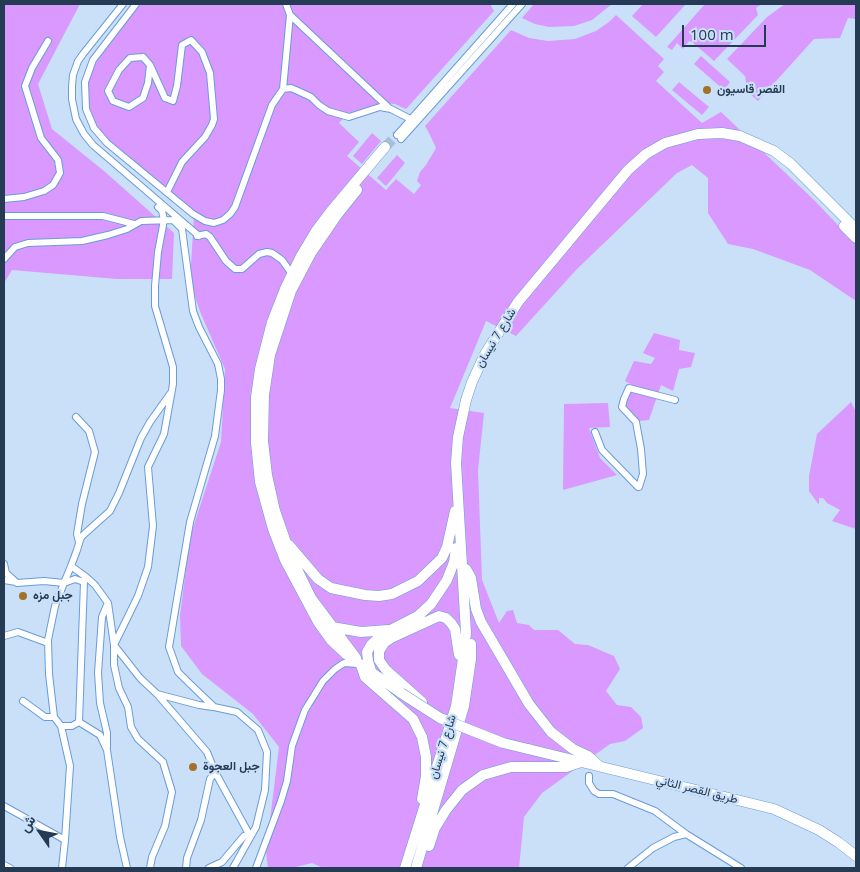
<!DOCTYPE html>
<meta charset="utf-8">
<style>
body{margin:0}
#map{position:relative;width:860px;height:872px;overflow:hidden;background:#cae0f9;font-family:"Open Sans",Vazirmatn,sans-serif}
canvas{display:block}
.frame{position:absolute;inset:0;border:5px solid #253b54;pointer-events:none}
.north{position:absolute;left:15px;top:807px;width:50px;height:50px;-webkit-text-stroke:4px #cae0f9;paint-order:stroke;rotate:303deg;font-size:14px;font-weight:700;line-height:20px;text-align:center;color:#253b54}
.north::after{content:'';display:block;margin:auto;width:18px;height:22px;background:#253b54;clip-path:polygon(50% 0,100% 100%,50% 72%,0 100%)}
.scale{position:absolute;left:682px;top:25px;width:84px;height:22px;box-sizing:border-box;border:2px solid #253b54;border-top:0;padding-left:6px;font-size:15px;line-height:18px;white-space:nowrap;color:#253b54;-webkit-text-stroke:4px #cae0f9;paint-order:stroke}
</style>
<div id="map">
<canvas width="860" height="872"></canvas>
<div class="frame"></div>
<div class="north">ش</div>
<div class="scale">100 m</div>
</div>
<script>
const ctx = document.querySelector('canvas').getContext('2d');
ctx.lineJoin = 'round';
function fill(path, color) { ctx.fillStyle = color; ctx.fill(path, 'evenodd'); }
const poly = rows => new Path2D(rows.map(r => 'M' + r).join(''));
function trace(path, color, width, dash) { ctx.strokeStyle = color; ctx.lineWidth = width; ctx.lineCap = dash ? 'butt' : 'round'; ctx.setLineDash(dash || []); ctx.stroke(path); }
function write(font, color, halo, rows, align = 'center') {
  ctx.font = font + ' "Open Sans",Vazirmatn,sans-serif'; ctx.lineWidth = 4.5; ctx.setLineDash([]); ctx.textBaseline = 'middle'; ctx.strokeStyle = halo; ctx.fillStyle = color; for (const [text, x, y, turn = 0] of rows) {
    ctx.save(); ctx.translate(x, y); ctx.rotate((+turn || 0) * Math.PI / 180); ctx.textAlign = isNaN(turn) ? turn : align; if (halo) ctx.strokeText(text, 0, 0); ctx.fillText(text, 0, 0); ctx.restore();
  }
}
const green = poly([
 [4,4,80,4,38,84,52,129,104,171,174,233,172,279,117,279,12,270,4,283],
 [141,4,490,4,494,11,406,109,395,104,383,103,348,113,339,123,359,142,347,156,386,190,396,179,414,194,421,185,417,181,420,172,426,165,436,148,429,133,425,126,511,30,529,38,548,41,575,39,596,31,609,22,616,15,664,59,658,66,664,72,656,81,702,123,721,112,814,200,856,244,856,301,810,270,753,249,728,244,708,213,708,178,692,165,677,173,577,269,516,336,486,321,450,408,484,413,478,470,482,580,499,623,507,611,513,610,517,623,529,625,534,630,558,630,575,644,588,645,614,656,620,669,606,691,617,705,631,707,641,717,643,728,625,741,610,744,542,793,524,817,519,868,323,868,312,863,292,868,268,868,266,852,279,747,253,714,202,674,181,646,180,616,190,537,221,442,225,369,201,314,190,282,194,215,103,139,83,104,86,81,105,47],
 [534,4,612,4,592,20,574,26,549,27,535,24,522,18],
 [643,4,686,4,656,37,632,16],
 [705,4,762,4,756,8,758,15,714,61,692,42,689,41,683,49,677,43,672,50,667,47],
 [785,4,856,4,856,19,848,18,840,38,814,39,758,101,748,92,745,76,727,59,767,17],
 [701,56,730,82,724,90,694,64],
 [679,82,709,107,702,115,672,90],
 [372,133,381,141,362,164,353,156],
 [397,155,405,163,386,186,377,178],
 [654,333,680,340,679,350,695,353,691,367,679,369,673,391,661,385,649,420,638,421,625,405,632,385,625,381,634,361,651,364,655,358,643,353],
 [851,402,856,412,856,529,832,521,840,510,827,503,823,498,819,498,819,505,809,491,809,476,817,434],
 [608,403,610,427,589,428,600,458,617,475,563,490,564,404]
]);
const primaryTunnel = poly([
 [385,147,397,135]
]);
const street = poly([
 [123,4,83,54,78,61,73,75,72,86,72,99,76,119,84,134,93,145,199,236],
 [136,4,93,60,85,82,86,109,94,128,107,143,193,214,205,221,214,223,223,220,230,214,235,207,272,105,283,89,291,88,298,91,311,97,319,105,328,111,349,117,380,107,391,109,416,122],
 [290,15,389,108],
 [143,57,150,65,148,83,143,98,129,107,113,101,108,91,119,70,130,58,143,57],
 [150,65,165,98,173,101,177,86,182,45,191,40,202,52,210,73,214,119,212,125,205,137,182,162,167,192],
 [283,89,290,15,286,4],
 [397,135,513,4],
 [401,139,522,4],
 [4,199,24,197,44,191,53,185,60,173,58,160,41,138,25,86,32,68,48,41],
 [158,207,162,211,164,220,158,252,155,286,155,306,173,367,173,384,164,434,148,467,153,526,148,567,138,596,114,645,140,678,157,694,199,705,213,707],
 [4,216,103,216,134,224],
 [197,236,206,234,210,237,226,261,235,269,242,269,259,254,267,252,272,253,282,260,292,274],
 [4,259,15,247,28,243,82,241,108,235,127,229,141,221,173,220,182,229,193,311,199,327,218,364,221,379,221,390,215,436,190,522,169,647,178,672,186,680,214,707,237,712,258,730,267,752,265,790,256,827,233,868],
 [76,417,89,431,95,452,82,504,77,534,79,542],
 [595,432,602,450,638,487],
 [639,487,643,474,641,449,636,422,622,407,624,399,629,388,675,400],
 [4,564,6,573,17,583,44,581,64,583,75,579,84,582,79,722,72,726,61,726,54,717,49,674,48,640,55,606,64,583,71,566,77,550,81,537,110,511,119,493,141,438,150,422,170,394],
 [71,566,86,577,85,579],
 [86,577,95,585,108,603,114,645,114,665,119,688,128,707,131,727,138,739,163,762,172,792,165,826,152,857,150,868],
 [4,580,16,582],
 [4,636,18,632,48,643],
 [157,694,207,752,215,772,249,834],
 [23,701,45,717,54,717],
 [79,722,100,735,107,750,120,837,127,868],
 [107,747,107,733,100,703,98,673,102,617,107,605],
 [589,776,589,783,594,791,599,794,613,794,655,811,686,834,741,868],
 [4,806,65,840,70,766,61,726],
 [4,865,10,868],
 [62,868,65,840],
 [186,868,187,858,201,820,210,779,215,772],
 [209,868,222,862,244,836,252,833],
 [256,868,281,801,287,781,292,746,305,710,323,681,335,669,344,663,358,664],
 [628,868,653,848,674,837,686,834]
]);
const primary = poly([
 [385,147,331,211,316,231,301,256,285,289,272,322,260,369,256,397,256,443,260,482,273,529,285,560,318,622,331,640,347,655,401,693],
 [844,226,856,238],
 [289,545,318,579,331,588,365,595,379,596,392,594,418,581,442,558,447,547,455,511],
 [466,569,471,578,476,609,481,622,529,704,551,732,573,749,588,756,598,765],
 [332,627,361,632,388,630],
 [356,658,311,598,291,557,275,511,267,475,263,441,264,395,270,355,291,291,311,253,337,215,357,190],
 [361,665,365,677,413,719,422,737,426,757,426,776,422,799],
 [371,671,368,661,367,652,371,645,383,634,418,616,431,604,447,580,454,562,456,548],
 [422,702,386,670,379,660,379,651,384,643,391,638,439,616,446,618,451,623,455,629,459,655],
 [528,749,774,809,819,830,838,842,856,856],
 [429,846,435,828,446,810,462,790,483,775,511,767,566,767,581,762],
 [405,868,456,706,464,652,466,633,456,463,458,437,466,400,472,382,485,354,518,302,628,170,646,154,665,143,698,134,722,133,740,136,774,151,791,164,856,229],
 [416,868,464,706,471,659,471,644]
]);
const primaryBridge = poly([
 [401,693,440,718,503,743,528,749]
]);
const markers = [
 [707,90,5,"#a47128"],
 [23,596,5,"#a47128"],
 [193,767,5,"#a47128"]
];
const poiNames = [
 ["القصر قاسيون",717,90],
 ["جبل مزه",33,596],
 ["جبل العجوة",203,767]
];
const streetNames = [
 ["شارع 7 نيسان",496,338,-59],
 ["شارع 7 نيسان",443,747,-73],
 ["طريق القصر الثاني",697,790,14]
];
fill(green, '#d999fe');
trace(primaryTunnel, '#a9bfd8', 10, [10, 5]);
trace(street, '#689cd8', 8);
trace(primary, '#689cd8', 11);
trace(street, '#fff', 6);
trace(primary, '#fff', 10);
trace(primaryBridge, '#689cd8', 11, []);
trace(primaryBridge, '#fff', 10);
for (const [x, y, r, color] of markers) { const dot = new Path2D(); dot.arc(x, y, r, 0, 2 * Math.PI); ctx.fillStyle = color; ctx.fill(dot); trace(dot, '#cae0f9', 2); }
write('bold 12px', '#253b54', '#cae0f9', poiNames, 'left');
write('12px', '#253b54', '#cae0f9', streetNames);
</script>
